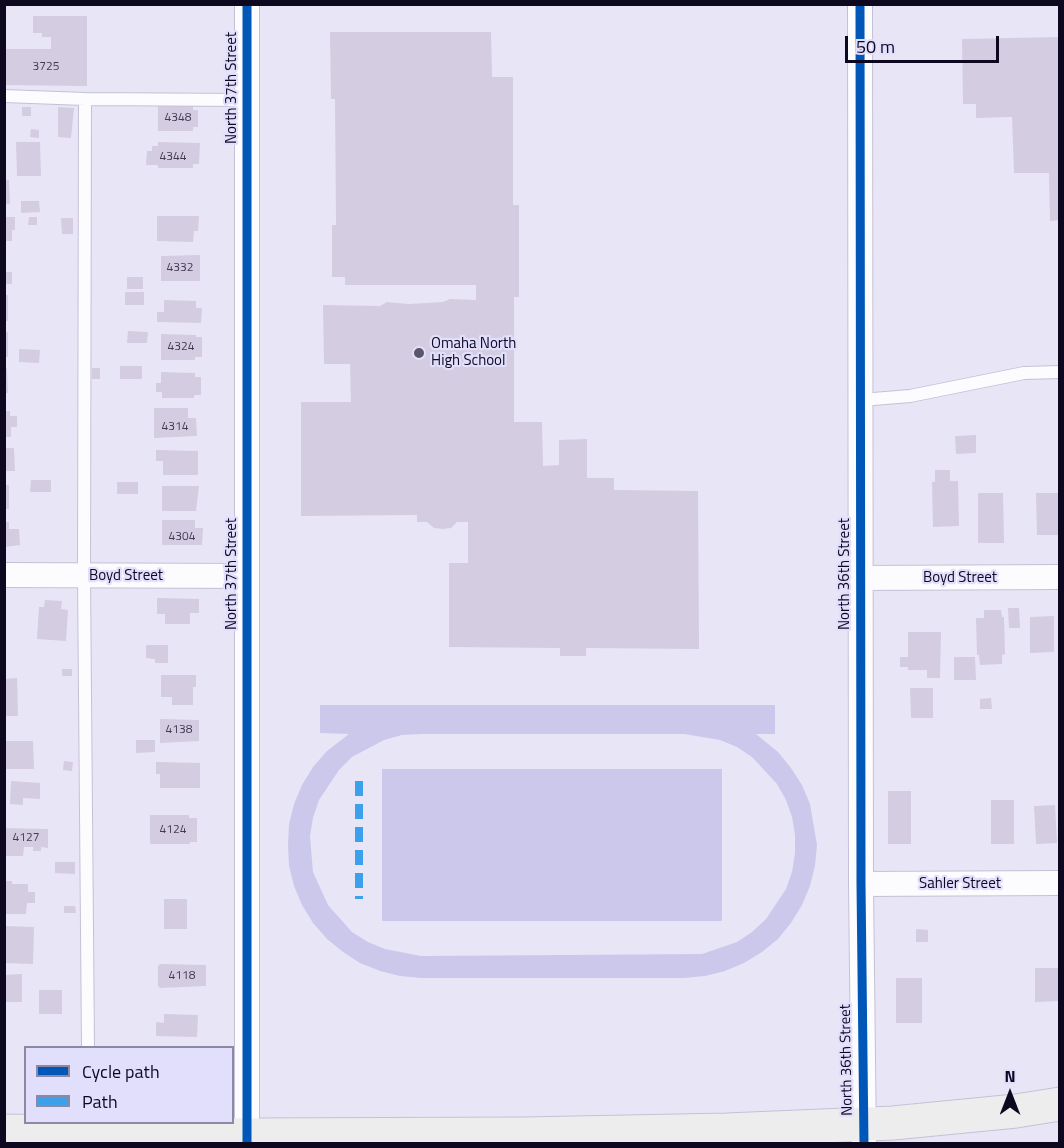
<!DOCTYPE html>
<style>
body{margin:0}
#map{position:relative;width:1064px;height:1148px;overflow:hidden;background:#e8e6f6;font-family:"Titillium Web",sans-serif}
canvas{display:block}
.frame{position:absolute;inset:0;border:6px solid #0d0720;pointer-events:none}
.legend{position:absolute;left:24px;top:1046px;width:210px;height:78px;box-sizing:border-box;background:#e2dffd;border:2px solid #8d89a5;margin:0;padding:8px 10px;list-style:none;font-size:18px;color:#0d0720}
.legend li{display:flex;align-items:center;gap:12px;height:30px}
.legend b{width:30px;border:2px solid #8d89a5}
.north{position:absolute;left:980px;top:1064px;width:60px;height:60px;-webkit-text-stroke:4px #e2dffd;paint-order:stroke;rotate:0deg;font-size:16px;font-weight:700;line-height:24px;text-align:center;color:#0d0720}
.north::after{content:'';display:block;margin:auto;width:21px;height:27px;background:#0d0720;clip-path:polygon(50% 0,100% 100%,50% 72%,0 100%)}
.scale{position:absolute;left:845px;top:36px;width:154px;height:27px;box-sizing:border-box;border:3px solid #0d0720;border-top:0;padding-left:8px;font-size:18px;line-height:21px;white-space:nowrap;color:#0d0720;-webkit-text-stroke:4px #e2dffd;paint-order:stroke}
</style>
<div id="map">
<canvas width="1064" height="1148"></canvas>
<div class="frame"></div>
<ul class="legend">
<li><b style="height:8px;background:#0057b8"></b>Cycle path</li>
<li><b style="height:8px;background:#3ca1ea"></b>Path</li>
</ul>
<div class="north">N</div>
<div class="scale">50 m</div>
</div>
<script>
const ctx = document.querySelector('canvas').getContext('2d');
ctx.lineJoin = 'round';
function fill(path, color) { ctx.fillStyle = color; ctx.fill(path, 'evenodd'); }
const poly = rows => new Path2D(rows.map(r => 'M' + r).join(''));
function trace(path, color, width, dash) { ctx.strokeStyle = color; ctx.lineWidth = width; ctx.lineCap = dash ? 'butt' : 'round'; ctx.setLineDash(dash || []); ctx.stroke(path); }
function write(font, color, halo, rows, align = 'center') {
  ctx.font = font + ' "Titillium Web",sans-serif'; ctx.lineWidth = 4.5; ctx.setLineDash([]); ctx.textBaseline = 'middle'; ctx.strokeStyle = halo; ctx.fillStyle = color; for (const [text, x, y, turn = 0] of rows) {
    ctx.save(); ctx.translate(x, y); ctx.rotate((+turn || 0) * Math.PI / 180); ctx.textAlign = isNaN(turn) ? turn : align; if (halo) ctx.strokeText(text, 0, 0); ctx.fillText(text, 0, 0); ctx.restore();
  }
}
const green = poly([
 [320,705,775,705,775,734,756,734,778,752,791,768,802,785,810,804,817,845,815,866,810,886,802,905,791,923,778,939,762,952,744,963,725,971,705,976,684,978,421,978,400,976,380,971,360,963,343,952,327,939,313,923,302,905,294,886,289,866,288,845,289,824,294,804,302,785,313,767,327,751,349,734,320,733],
 [421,734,684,734,720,740,737,747,752,757,777,784,786,800,792,817,795,835,795,853,792,872,786,889,766,919,752,932,737,942,702,954,421,956,385,949,368,942,352,932,328,905,313,872,310,836,313,818,319,800,339,770,352,757,384,740,402,735],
 [382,769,722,769,722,921,382,921]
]);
const building = poly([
 [33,16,87,16,87,86,4,85,4,49,51,49,51,37,42,37,42,33,33,33],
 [330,32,491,32,492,77,513,77,513,205,519,205,519,297,514,297,514,422,542,422,543,466,559,465,559,440,587,439,587,478,614,478,614,490,698,491,699,649,586,648,586,656,560,656,560,648,449,647,449,563,468,563,468,522,457,522,451,528,443,529,434,528,427,522,417,522,417,515,301,516,301,402,351,402,350,364,324,364,323,305,380,306,387,302,409,304,443,302,450,299,476,300,476,285,345,285,345,277,332,277,332,225,336,225,335,99,331,99],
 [1060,37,1060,220,1050,221,1049,173,1014,173,1012,117,976,118,976,104,963,104,962,39],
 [158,105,193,105,193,110,198,110,198,127,193,127,193,131,158,131],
 [22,107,31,107,31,116,22,116],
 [58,107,74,108,71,138,58,137],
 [31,129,39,130,39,138,30,137],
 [16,142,40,142,41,176,17,176],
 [158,142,200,143,199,164,193,164,193,168,158,168,158,165,146,165,147,151,152,151,152,146,158,146],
 [4,180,9,180,10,204,4,204],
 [21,201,39,201,40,212,21,213],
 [157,216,199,216,198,231,194,231,193,242,157,241],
 [4,217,15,217,15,230,12,230,12,241,4,241],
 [29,217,37,217,37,225,28,225],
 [61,218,73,218,73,234,62,234],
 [200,255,200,281,161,281,161,256],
 [4,272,12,272,12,284,4,284],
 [127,277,143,277,143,289,127,289],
 [125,292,144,292,144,305,125,305],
 [4,295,8,295,8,321,4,321],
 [164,300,196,301,196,308,202,308,201,323,157,322,157,312,164,312],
 [128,331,148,332,147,343,127,343],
 [4,332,8,332,8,357,4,357],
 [161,334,196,335,196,337,202,337,202,357,195,357,195,360,161,360],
 [19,349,40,350,39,363,19,362],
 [120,366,142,366,142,379,120,379],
 [4,368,7,368,8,393,4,393],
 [92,368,100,368,100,379,92,379],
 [161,372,195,373,195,377,201,377,201,395,194,395,194,398,162,398,162,392,156,392,156,383,161,383],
 [154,408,188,408,188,418,196,418,197,436,154,438],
 [4,411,10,411,10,416,17,416,17,427,11,427,11,437,4,437],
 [976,435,976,453,956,454,955,436],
 [4,448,14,448,15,471,4,471],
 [156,450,198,451,198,475,163,475,163,461,156,461],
 [935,470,950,470,950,481,958,481,959,526,933,527,932,482,935,482],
 [31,480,51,480,51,492,30,492],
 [117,482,138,482,138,494,117,494],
 [4,485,9,485,9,509,4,509],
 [162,486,199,486,196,511,162,511],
 [978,493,1003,493,1004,543,978,543],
 [1036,493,1058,493,1058,535,1037,535],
 [162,520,195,520,195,528,203,528,202,545,162,545],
 [4,522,9,522,9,529,19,529,20,545,4,547],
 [157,598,199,599,199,613,190,613,190,624,165,624,165,614,157,614],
 [45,600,62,601,61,609,68,610,66,641,37,639,39,607,44,607],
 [1008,608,1019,608,1020,628,1009,628],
 [984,610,1001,610,1002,617,1004,617,1005,654,1002,655,1002,664,980,665,979,655,977,655,976,618,984,618],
 [1054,616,1054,652,1030,653,1030,617],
 [908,632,941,632,940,678,927,678,927,670,908,670,908,667,900,667,900,657,908,657],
 [146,645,168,645,168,663,155,663,155,659,146,658],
 [954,657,975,657,976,680,954,680],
 [62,669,72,669,72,676,62,676],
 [161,675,196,675,196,687,193,687,193,705,172,705,172,697,161,697],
 [17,678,18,716,4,716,4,679],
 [910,688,933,688,933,718,911,718],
 [991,698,992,709,980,709,980,699],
 [160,719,199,720,199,741,160,743],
 [136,740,155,740,155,752,136,753],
 [4,741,33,741,34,769,4,769],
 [64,761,73,762,72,771,63,770],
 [156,762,200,763,200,788,160,788,160,774,156,774],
 [11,781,40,783,40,799,23,798,23,805,10,804],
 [888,791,911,791,911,844,888,844],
 [991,800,1014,800,1014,844,991,844],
 [1055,805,1057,843,1036,844,1034,806],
 [150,815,189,815,189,818,197,818,197,842,190,842,190,844,150,844],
 [4,828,48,829,48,848,41,847,41,851,33,851,33,847,24,847,23,856,4,856],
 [55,862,75,862,75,874,55,873],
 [4,881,12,881,12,884,28,884,28,892,35,892,35,903,27,903,26,914,4,914],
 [164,899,187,899,187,929,164,929],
 [64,906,75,906,76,913,64,913],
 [4,926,34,927,33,964,4,963],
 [916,929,928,930,928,942,916,942],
 [160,964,206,965,206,986,160,988,158,986,158,966],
 [1035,968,1060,968,1060,1001,1035,1002],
 [22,974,22,1002,4,1002,4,975],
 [896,978,922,978,922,1023,896,1023],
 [39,990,62,990,62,1014,39,1014],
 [164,1014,198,1015,197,1037,156,1036,156,1022,164,1023]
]);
const lane = poly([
 [4,96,85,99,247,100],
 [85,99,84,576,88,1048],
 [861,400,910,396,1024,373,1060,372]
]);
const street = poly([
 [860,4,861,884,864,1144],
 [4,575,247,576],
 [860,578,1060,577],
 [861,884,1060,883],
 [247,1144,247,4]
]);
const secondary = poly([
 [4,1131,247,1135,524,1134,727,1130,893,1123,1016,1111,1060,1104]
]);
const quiet = poly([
 [359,781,359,899]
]);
const cycleway = poly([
 [860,4,861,884,864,1144],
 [247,1144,247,4]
]);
const markers = [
 [419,353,6,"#5a556b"]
];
const numberNames = [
 ["3725",46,67],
 ["4348",178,118],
 ["4344",173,157],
 ["4332",180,268],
 ["4324",181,347],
 ["4314",175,427],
 ["4304",182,537],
 ["4138",179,730],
 ["4124",173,830],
 ["4127",26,838],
 ["4118",182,976]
];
const streetNames = [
 ["North 37th Street",232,88,-90],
 ["North 37th Street",232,574,-90],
 ["North 36th Street",845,574,-90],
 ["Boyd Street",126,576],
 ["Boyd Street",960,578],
 ["Sahler Street",960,884],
 ["North 36th Street",847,1060,-91]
];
const poiNames = [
 ["Omaha North",431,344],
 ["High School",431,361]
];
fill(green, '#ccc8ec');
fill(building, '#d4cce0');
trace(lane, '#c4c1d6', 14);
trace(street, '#c4c1d6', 26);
trace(secondary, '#c4c1d6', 35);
trace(lane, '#fcfbfe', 12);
trace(street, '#fcfbfe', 24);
trace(secondary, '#ededee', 33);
trace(quiet, '#3ca1ea', 8, [15, 8]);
trace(cycleway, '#0057b8', 9);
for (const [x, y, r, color] of markers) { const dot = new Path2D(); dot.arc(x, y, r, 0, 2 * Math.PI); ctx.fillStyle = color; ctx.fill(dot); trace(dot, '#e2dffd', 2); }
write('12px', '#423c53', null, numberNames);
write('15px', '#0d0720', '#e2dffd', streetNames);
write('15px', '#0d0720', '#e2dffd', poiNames, 'left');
</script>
